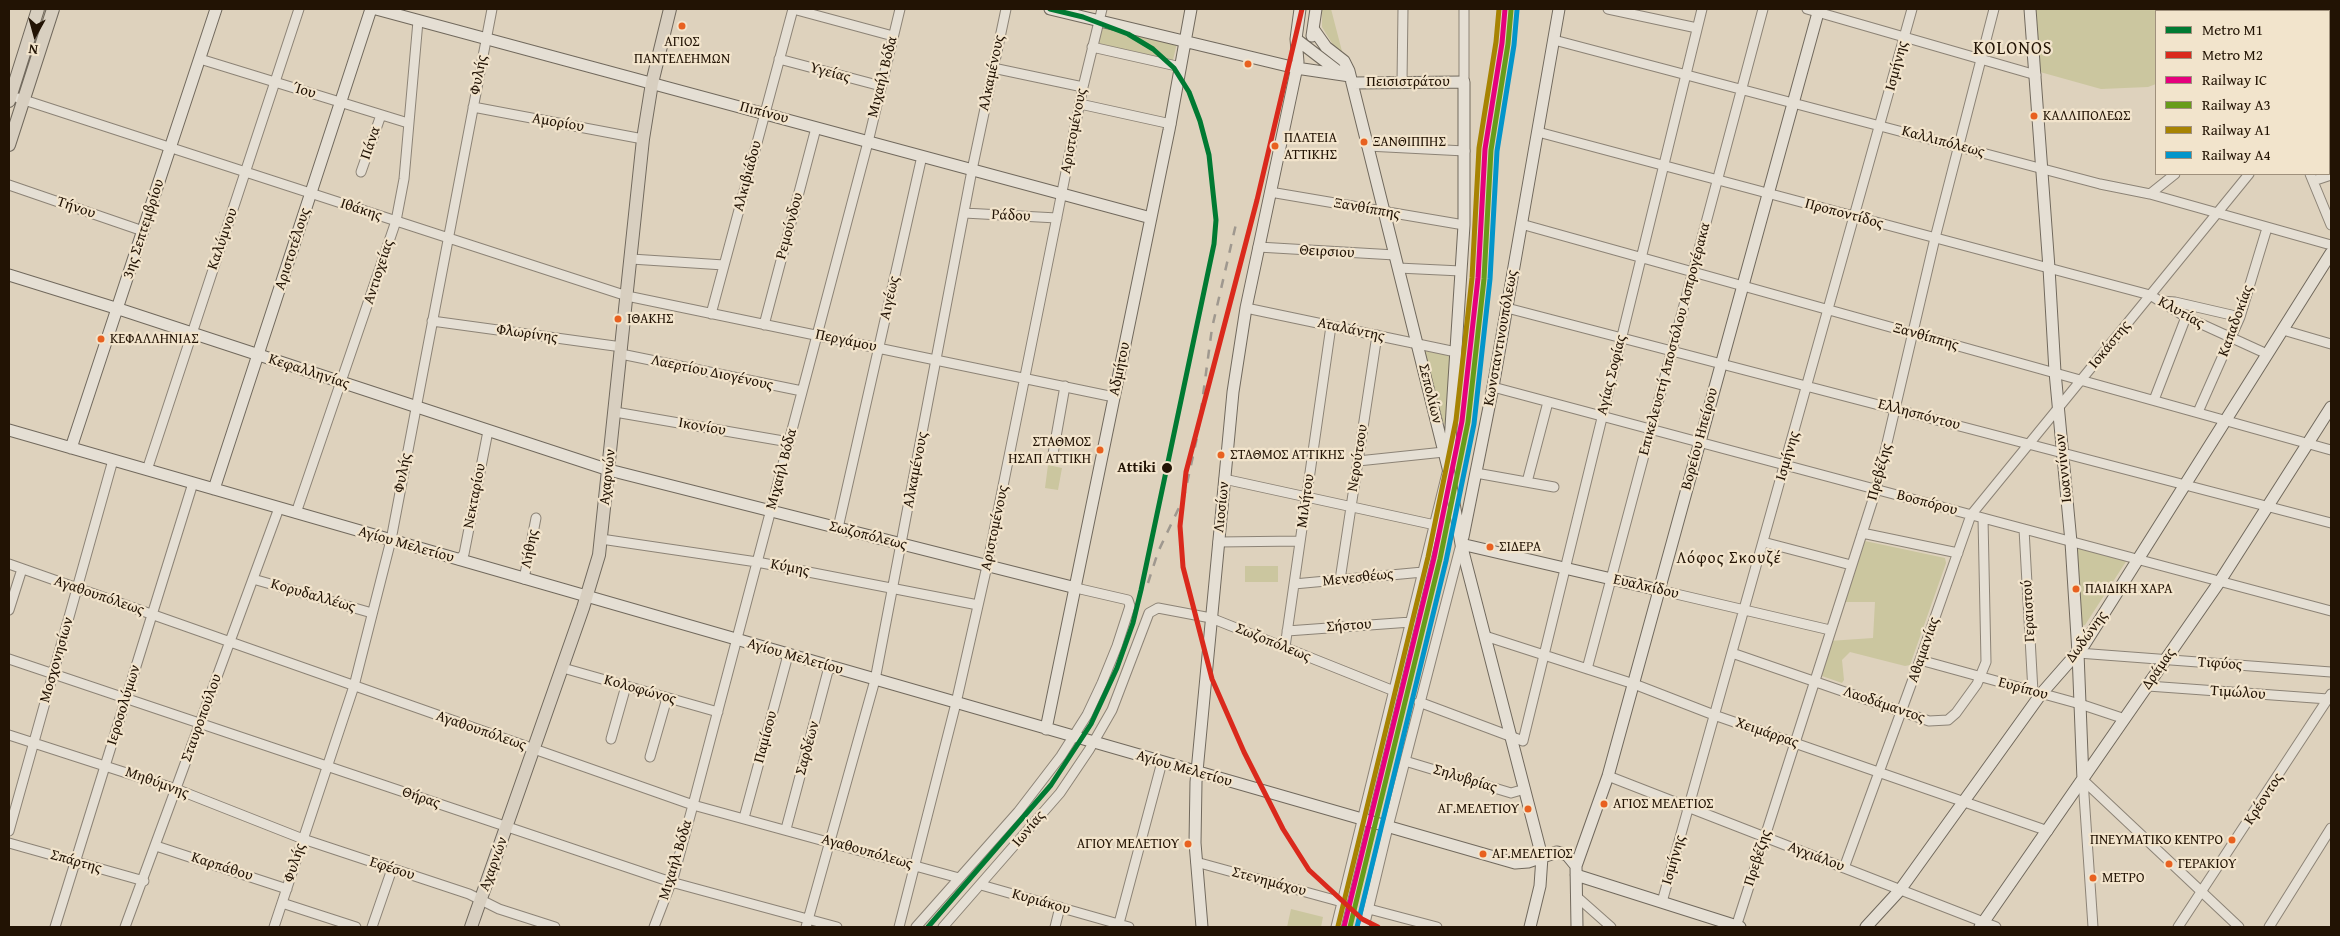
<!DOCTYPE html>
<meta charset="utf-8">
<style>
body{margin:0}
#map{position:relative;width:2340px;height:936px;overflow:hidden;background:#ded2bd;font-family:"Gentium Book Plus",serif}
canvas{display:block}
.frame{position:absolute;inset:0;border:10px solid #221304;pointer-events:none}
.legend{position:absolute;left:2155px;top:10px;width:175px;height:165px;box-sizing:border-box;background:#f2e4cc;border:1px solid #9f907c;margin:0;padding:6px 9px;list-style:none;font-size:15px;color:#221304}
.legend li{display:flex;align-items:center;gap:10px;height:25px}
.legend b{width:25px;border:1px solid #9f907c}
.north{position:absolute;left:10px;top:10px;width:50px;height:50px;-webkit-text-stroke:4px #f2e4cc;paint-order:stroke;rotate:187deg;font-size:14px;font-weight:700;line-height:20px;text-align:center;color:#221304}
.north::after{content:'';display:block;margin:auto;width:18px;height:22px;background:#221304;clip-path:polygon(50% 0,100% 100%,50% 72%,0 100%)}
</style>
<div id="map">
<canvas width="2340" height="936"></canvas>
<div class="frame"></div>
<ul class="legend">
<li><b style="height:6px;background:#007a33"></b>Metro Μ1</li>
<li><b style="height:6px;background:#da291c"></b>Metro Μ2</li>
<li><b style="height:6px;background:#e5007d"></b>Railway IC</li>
<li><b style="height:6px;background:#679c1a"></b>Railway A3</li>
<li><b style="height:6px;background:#a78302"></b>Railway A1</li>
<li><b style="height:6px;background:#0395ca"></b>Railway A4</li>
</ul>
<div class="north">N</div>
</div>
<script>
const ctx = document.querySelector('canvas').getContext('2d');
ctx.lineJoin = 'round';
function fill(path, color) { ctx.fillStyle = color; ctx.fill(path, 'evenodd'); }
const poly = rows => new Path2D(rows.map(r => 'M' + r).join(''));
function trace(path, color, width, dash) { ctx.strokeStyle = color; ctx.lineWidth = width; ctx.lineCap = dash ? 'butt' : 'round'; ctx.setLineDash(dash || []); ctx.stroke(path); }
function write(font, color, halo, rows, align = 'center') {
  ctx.font = font + ' "Gentium Book Plus",serif'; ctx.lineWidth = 4.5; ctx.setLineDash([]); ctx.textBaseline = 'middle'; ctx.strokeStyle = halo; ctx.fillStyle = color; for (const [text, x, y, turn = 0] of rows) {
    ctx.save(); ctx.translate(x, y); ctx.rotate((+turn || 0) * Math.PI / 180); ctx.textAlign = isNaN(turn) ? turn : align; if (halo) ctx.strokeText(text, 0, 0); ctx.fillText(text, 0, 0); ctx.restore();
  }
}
const green = poly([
 [1322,9,1331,9,1344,59,1335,48,1322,27],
 [2036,9,2228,9,2227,11,2156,11,2156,84,2148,87,2101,89,2040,72],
 [1101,26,1177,43,1173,60,1097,43],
 [1422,347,1452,353,1448,429,1441,419],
 [1048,465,1062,468,1058,490,1045,488],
 [1865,541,1945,558,1946,563,1910,665,1905,666,1850,652,1842,660,1844,680,1842,683,1822,676,1819,672,1829,641,1873,638,1875,602,1842,602,1862,543],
 [2082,548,2127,560,2085,625,2082,626,2076,549],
 [1245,566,1278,566,1278,582,1245,582],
 [1291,909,1323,917,1321,927,1287,927]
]);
const street = poly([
 [793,9,893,36],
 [1464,9,1464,82],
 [1608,9,1697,28],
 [1807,9,2036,75],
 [2329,32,2331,29],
 [1554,40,2100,184,2150,194,2331,245],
 [1092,47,1181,67],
 [200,59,408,123],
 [779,59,881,86],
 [993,68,1083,87],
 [2329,77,2331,74],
 [1402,82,1403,9],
 [18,98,627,296,1114,397],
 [1080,104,1171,124],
 [473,107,643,139],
 [1538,132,2150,295,2186,317,2267,354],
 [1367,146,1465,151],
 [361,172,381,115],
 [2310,174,2331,225],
 [2313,181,2331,175],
 [9,185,143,231],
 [1270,192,1464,225],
 [2150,194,2175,174],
 [964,213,1057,218],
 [1521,224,2331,450],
 [1258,247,1395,255],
 [631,259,724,265],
 [1398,268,1461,271],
 [2161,301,2175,302,2240,317],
 [1246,308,1456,352],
 [1507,308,2331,523],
 [711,314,793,9],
 [432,321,622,347],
 [764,325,816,128],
 [2283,330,2331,344],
 [621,354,802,391],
 [1493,387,2331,611],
 [2154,400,2186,317],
 [615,412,789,442],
 [2198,412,2240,317,2267,228],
 [1053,454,1065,386],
 [1358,461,1444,452],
 [147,470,299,9],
 [1476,473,1554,487],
 [1224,479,1435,525],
 [1527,482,1548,402],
 [296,513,396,221,404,179,418,21],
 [838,528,922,156],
 [2024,529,2033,692],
 [1862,533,1958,553],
 [601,539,757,562,978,605],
 [1218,542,1300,541],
 [1763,542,1851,565],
 [459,560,464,554,488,431],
 [9,564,693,805,959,878],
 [253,579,372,613],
 [524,579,536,518],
 [1340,580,1377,335],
 [1294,584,1423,572],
 [1659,590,1830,630],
 [9,610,22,569],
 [1287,631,1411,622],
 [1485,636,1634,684,1714,715,2048,831],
 [1285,647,1331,326],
 [1732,653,1929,721,1948,720,1956,713,1977,684,1986,662,1983,518],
 [2078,653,2331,672],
 [9,659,671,882,837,927],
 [1920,660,2080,704,2125,719],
 [563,668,718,712],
 [1587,669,1763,9],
 [2148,686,2328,699],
 [1419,702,1523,741,1702,9],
 [9,735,176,789,303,839,469,894,499,909,555,927],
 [611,739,626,686],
 [650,757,667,698],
 [1405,761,1511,793,1525,789],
 [1608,776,1996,927],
 [2083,780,2239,927],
 [2083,780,2093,927],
 [744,818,788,655],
 [786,829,829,667],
 [9,831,113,460],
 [9,843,144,881],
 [156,846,287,889],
 [1196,862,1342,902],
 [1844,868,1920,660,1971,515,2249,174],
 [981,885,1129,927],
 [1576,896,1611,927],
 [1662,902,1912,9],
 [282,903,356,927],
 [1369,909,1437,927],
 [55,927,193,483],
 [125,927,279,508],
 [274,927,354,686,391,540,492,9],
 [372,927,392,869],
 [654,927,674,875,693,805,868,142,900,9],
 [806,927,875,680,972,170,1006,9],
 [899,927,956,703,987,566,1083,87,1102,9],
 [916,927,1018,812,1061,756,1087,715,1102,683,1117,646,1130,606,1128,600,1076,588],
 [943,927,1060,793,1089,750,1112,710,1149,613,1158,608,1211,618,1394,691],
 [1055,927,1060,907],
 [1118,927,1162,762],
 [1336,927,1447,473],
 [1364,927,1388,827,1461,544],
 [1736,927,1876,490,1935,238,1994,9],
 [2178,927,2331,694],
 [2269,927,2331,828]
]);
const secondary = poly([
 [376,9,1151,218],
 [1050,9,1296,68,1350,76],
 [2030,9,2049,268,2055,372,2071,542,2078,653,2083,780],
 [1314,30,1326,47,1344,61,1349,71,1448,468,1461,544,1542,857,1540,886,1530,927],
 [1312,36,1316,9],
 [1296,39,1343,75],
 [1352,83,1464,82,1464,225,1449,458],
 [9,275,125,311,609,470,1076,588],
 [9,430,1515,863,1528,862,1557,852,1567,855,1576,866],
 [71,448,216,9],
 [214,489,371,9],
 [1463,537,1493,387,1559,9],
 [1461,544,1659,590],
 [1046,729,1169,130,1191,9],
 [1576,875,1740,927],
 [1202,927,1195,843,1196,782,1233,392,1246,308,1298,62,1296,39,1300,9],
 [1577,927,1576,866,1608,776,1819,9],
 [1866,927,1900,890,2041,694,2084,645,2331,253],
 [1980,927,2220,581,2331,407]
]);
const primary = poly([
 [9,101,38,9],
 [9,145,53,9],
 [471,927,583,608,599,555,643,139,652,83,670,9]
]);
const rail = poly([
 [1148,583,1158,552,1184,497,1198,433,1212,328,1236,224]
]);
const rail1 = poly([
 [1344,927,1434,558,1462,421,1478,278,1485,149,1502,43,1505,9]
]);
const rail2 = poly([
 [1350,927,1440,559,1468,422,1484,279,1491,150,1508,44,1511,10]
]);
const rail3 = poly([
 [1338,926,1428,557,1456,420,1472,278,1479,148,1496,42,1499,9]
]);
const rail4 = poly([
 [1357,927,1446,561,1474,424,1490,279,1497,151,1514,45,1517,10]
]);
const metro1 = poly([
 [928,927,1051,785,1091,724,1117,668,1133,623,1141,590,1214,244,1216,220,1209,155,1200,121,1189,92,1174,68,1153,49,1128,34,1083,17,1050,9]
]);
const metro2 = poly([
 [1302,9,1257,200,1186,472,1180,526,1183,567,1212,679,1244,752,1283,829,1309,870,1362,919,1378,927]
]);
const markers = [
 [682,26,4.5,"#e86120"],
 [1248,64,4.5,"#e86120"],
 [2034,116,4.5,"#e86120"],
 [1364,142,4.5,"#e86120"],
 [1275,146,4.5,"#e86120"],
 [618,319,4.5,"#e86120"],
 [101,339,4.5,"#e86120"],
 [1100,450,4.5,"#e86120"],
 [1221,455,4.5,"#e86120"],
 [1167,468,6,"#221304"],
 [1490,547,4.5,"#e86120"],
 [2076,589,4.5,"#e86120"],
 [1604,804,4.5,"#e86120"],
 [1528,809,4.5,"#e86120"],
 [2232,840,4.5,"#e86120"],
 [1188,844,4.5,"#e86120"],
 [1483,854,4.5,"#e86120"],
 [2169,864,4.5,"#e86120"],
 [2093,878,4.5,"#e86120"]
];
const busNames = [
 ["ΑΓΙΟΣ",682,42,"center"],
 ["ΠΑΝΤΕΛΕΗΜΩΝ",682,59,"center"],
 ["ΚΑΛΛΙΠΟΛΕΩΣ",2043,116],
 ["ΠΛΑΤΕΙΑ",1284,138],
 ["ΑΤΤΙΚΗΣ",1284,155],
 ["ΞΑΝΘΙΠΠΗΣ",1373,142],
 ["ΙΘΑΚΗΣ",627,319],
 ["ΚΕΦΑΛΛΗΝΙΑΣ",110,339],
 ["ΣΤΑΘΜΟΣ",1091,442,"right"],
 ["ΗΣΑΠ ΑΤΤΙΚΗ",1091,459,"right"],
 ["ΣΤΑΘΜΟΣ ΑΤΤΙΚΗΣ",1230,455],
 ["ΣΙΔΕΡΑ",1499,547],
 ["ΠΑΙΔΙΚΗ ΧΑΡΑ",2085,589],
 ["ΑΓΙΟΣ ΜΕΛΕΤΙΟΣ",1613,804],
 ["ΑΓ.ΜΕΛΕΤΙΟΥ",1519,809,"right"],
 ["ΠΝΕΥΜΑΤΙΚΟ ΚΕΝΤΡΟ",2223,840,"right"],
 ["ΑΓΙΟΥ ΜΕΛΕΤΙΟΥ",1179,844,"right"],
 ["ΑΓ.ΜΕΛΕΤΙΟΣ",1492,854],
 ["ΓΕΡΑΚΙΟΥ",2178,864],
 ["ΜΕΤΡΟ",2102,878]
];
const streetNames = [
 ["Ισμήνης",1897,66,-75],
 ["Υγείας",830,73,15],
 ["Αλκαμένους",992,73,-78],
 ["Φυλής",479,75,-79],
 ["Μιχαήλ Βόδα",883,77,-76],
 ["Πεισιστράτου",1408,82],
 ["Ίου",304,91,17],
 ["Πιπίνου",764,113,15],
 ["Αμορίου",558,123,10],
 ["Αριστομένους",1074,131,-79],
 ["Καλλιπόλεως",1943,142,15],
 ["Πάνα",371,143,-71],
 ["Αλκιβιάδου",748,176,-75],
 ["Τήνου",76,208,19],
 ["Ξανθίππης",1367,209,10],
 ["Ιθάκης",361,210,18],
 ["Προποντίδος",1844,214,15],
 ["Ράδου",1011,216,3],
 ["Ρεμούνδου",790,226,-75],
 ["3ης Σεπτεμβρίου",144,229,-72],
 ["Καλύμνου",223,239,-71],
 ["Αριστοτέλους",293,249,-72],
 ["Θειρσιου",1327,252,3],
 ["Αντιοχείας",379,272,-72],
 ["Αιγέως",890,298,-77],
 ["Κλυτίας",2181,313,29],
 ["Καπαδοκίας",2236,321,-70],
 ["Αταλάντης",1351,330,12],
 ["Φλωρίνης",527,334,8],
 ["Ξανθίππης",1926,337,16],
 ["Κωνσταντινουπόλεως",1501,338,-80],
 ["Επικελευστή Αποστόλου Ασπρογέρακα",1675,339,-75],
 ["Περγάμου",846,341,12],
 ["Ιοκάστης",2110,345,-51],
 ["Αδμήτου",1120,369,-78],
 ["Κεφαλληνίας",309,372,18],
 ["Λαερτίου Διογένους",712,373,12],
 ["Αγίας Σοφίας",1612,375,-76],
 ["Σεπολίων",1430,394,76],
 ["Ελλησπόντου",1919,415,15],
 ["Ικονίου",702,427,10],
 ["Βορείου Ηπείρου",1700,439,-75],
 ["Ισμήνης",1788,456,-74],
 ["Νερούτσου",1358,458,-81],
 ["Ιωαννίνων",2064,468,-96],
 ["Μιχαήλ Βόδα",782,469,-75],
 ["Αλκαμένους",916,470,-79],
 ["Πρεβέζης",1880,472,-75],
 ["Φυλής",403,473,-79],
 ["Αχαρνών",608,477,-84],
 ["Νεκταρίου",475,496,-79],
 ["Μιλήτου",1306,501,-82],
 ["Βοσπόρου",1927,503,15],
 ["Λιοσίων",1222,507,-84],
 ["Αριστομένους",995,528,-78],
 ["Σωζοπόλεως",868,536,14],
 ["Αγίου Μελετίου",406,545,16],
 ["Λήθης",530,549,-79],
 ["Κύμης",790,568,11],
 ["Μενεσθέως",1358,578,-6],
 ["Ευαλκίδου",1646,587,13],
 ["Αγαθουπόλεως",99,596,19],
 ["Κορυδαλλέως",313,596,16],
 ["Γεραιστού",2029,611,-93],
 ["Σήστου",1349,626,-4],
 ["Δωδώνης",2087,637,-54],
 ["Σωζοπόλεως",1273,643,22],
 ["Αθαμανίας",1924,650,-71],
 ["Αγίου Μελετίου",795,657,16],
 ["Μοσχονησίων",57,660,-74],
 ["Τιφύος",2220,664,4],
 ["Δράμας",2159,669,-55],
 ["Ευρίπου",2023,689,15],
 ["Κολοφώνος",640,690,16],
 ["Τιμώλου",2238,693,4],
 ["Ιεροσολύμων",124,705,-73],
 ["Λαοδάμαντος",1884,705,19],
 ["Σταυροπούλου",202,718,-70],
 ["Αγαθουπόλεως",481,731,19],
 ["Χειμάρρας",1767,733,19],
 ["Παμίσου",766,737,-75],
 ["Σαρδέων",808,748,-75],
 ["Αγίου Μελετίου",1184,769,16],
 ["Σηλυβρίας",1465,779,17],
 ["Μηθύμνης",157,783,20],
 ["Θήρας",421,798,19],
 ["Κρέοντος",2264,799,-57],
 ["Ιωνίας",1029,829,-50],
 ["Αγαθουπόλεως",867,852,16],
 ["Αγχιάλου",1816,857,21],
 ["Πρεβέζης",1758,858,-72],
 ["Μιχαήλ Βόδα",676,860,-73],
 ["Ισμήνης",1674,860,-74],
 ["Σπάρτης",76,862,16],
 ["Φυλής",295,863,-72],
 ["Αχαρνών",494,864,-70],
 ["Καρπάθου",222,867,18],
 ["Εφέσου",392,869,18],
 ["Στενημάχου",1269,882,15],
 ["Κυριάκου",1041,902,16]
];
const stopNames = [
 ["Attiki",1156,468]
];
const neighbourhoodNames = [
 ["Λόφος Σκουζέ",1729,559]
];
const quarterNames = [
 ["KOLONOS",2013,49]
];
fill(green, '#cbc69f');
trace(street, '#8c8376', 11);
trace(secondary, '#71695d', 13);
trace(primary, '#71695d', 14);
trace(street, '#e5dfd4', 9);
trace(secondary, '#e5dfd4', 11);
trace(primary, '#d8cfc0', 12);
trace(rail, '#9f988f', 2.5, [9, 9]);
trace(rail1, '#e5007d', 5);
trace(rail2, '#679c1a', 5);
trace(rail3, '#a78302', 5);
trace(rail4, '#0395ca', 5);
trace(metro1, '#007a33', 5);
trace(metro2, '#da291c', 5);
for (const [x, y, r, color] of markers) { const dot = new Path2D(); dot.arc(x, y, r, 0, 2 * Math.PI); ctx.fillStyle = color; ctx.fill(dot); trace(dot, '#f2e4cc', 2); }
write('14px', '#221304', '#f2e4cc', busNames, 'left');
write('15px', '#221304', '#f2e4cc', streetNames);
write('bold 15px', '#221304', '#f2e4cc', stopNames, 'right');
ctx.letterSpacing = '1px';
write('16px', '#221304', '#f2e4cc', neighbourhoodNames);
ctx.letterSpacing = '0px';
ctx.letterSpacing = '1px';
write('18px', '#221304', '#f2e4cc', quarterNames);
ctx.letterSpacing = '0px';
</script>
